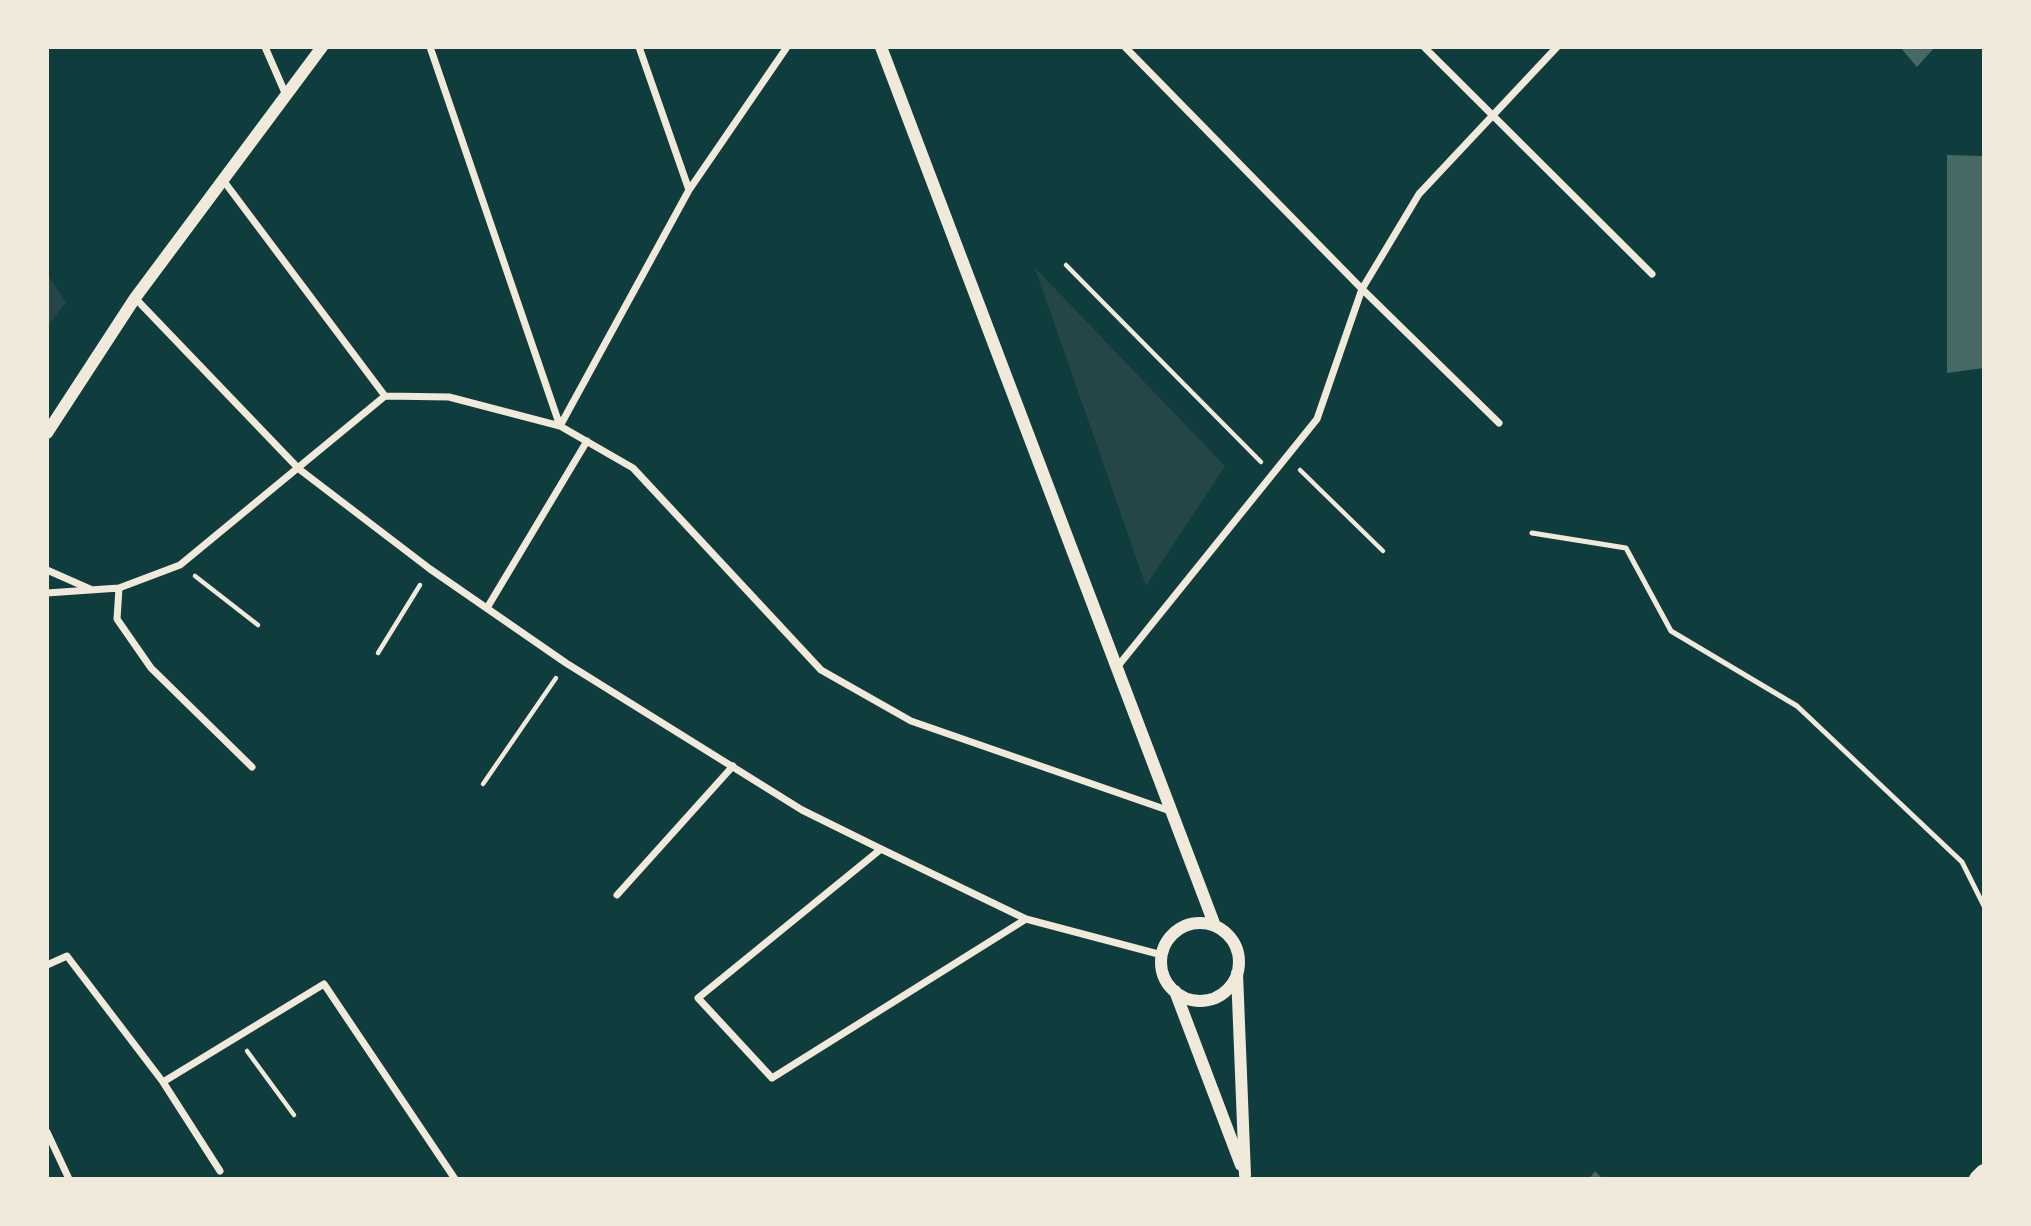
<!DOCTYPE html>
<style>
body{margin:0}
#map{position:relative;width:2031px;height:1226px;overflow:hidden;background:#0f3d3e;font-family:Jost,sans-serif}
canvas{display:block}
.frame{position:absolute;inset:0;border:49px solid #f1e9da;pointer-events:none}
</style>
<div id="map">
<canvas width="2031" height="1226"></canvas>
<div class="frame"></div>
</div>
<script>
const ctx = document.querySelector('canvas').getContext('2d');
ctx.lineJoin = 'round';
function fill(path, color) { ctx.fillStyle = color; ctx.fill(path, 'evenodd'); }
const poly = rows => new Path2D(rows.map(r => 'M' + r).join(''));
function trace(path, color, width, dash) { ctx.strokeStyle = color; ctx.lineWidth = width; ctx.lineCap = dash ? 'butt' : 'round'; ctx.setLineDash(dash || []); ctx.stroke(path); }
const green = poly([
 [1035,268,1225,466,1146,586],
 [47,274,66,302,47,327]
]);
const building = poly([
 [1900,47,1935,47,1917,67],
 [1947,155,1984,156,1984,368,1947,373],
 [1595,1171,1603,1179,1589,1179]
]);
const path = poly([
 [1066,265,1261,462],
 [1300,470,1383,551],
 [195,576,258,625],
 [378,653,420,585],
 [483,784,556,678],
 [247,1051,294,1115]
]);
const service = poly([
 [1532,533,1626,548,1671,631,1797,706,1962,862,1984,906]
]);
const minor = poly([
 [265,47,286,95],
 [430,47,560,426],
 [639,47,689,190],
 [1125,47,1362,289,1499,423],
 [1424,47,1652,274],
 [223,180,385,396],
 [135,298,299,469,430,569,566,663,802,810,881,849,1026,919,1162,955],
 [560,426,689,190,787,47],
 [47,570,90,589],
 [119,588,117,619,151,668,252,767],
 [47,593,119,588,180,565,385,396,449,397,560,426,633,468,821,670,911,721,1173,812],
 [487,608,587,441],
 [1118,666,1317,419,1362,289,1419,194,1557,47],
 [881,849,698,998,772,1078,1026,919],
 [617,895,733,766],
 [47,965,67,956,163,1082,324,984,455,1179],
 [163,1082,220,1171],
 [47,1132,69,1179]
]);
const tertiary = poly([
 [881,47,1215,926],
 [47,433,135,298,322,47],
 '1161 962a39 39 0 1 1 78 0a39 39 0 1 1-78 0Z',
 [1237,973,1245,1175],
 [1175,991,1241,1165]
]);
const primary = poly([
 [1978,1179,1984,1173]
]);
fill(green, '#244646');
fill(building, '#486865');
trace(path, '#f1e9da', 4.5);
trace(service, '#f1e9da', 5);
trace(minor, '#f1e9da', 7);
trace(tertiary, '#f1e9da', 12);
trace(primary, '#f1e9da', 18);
</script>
